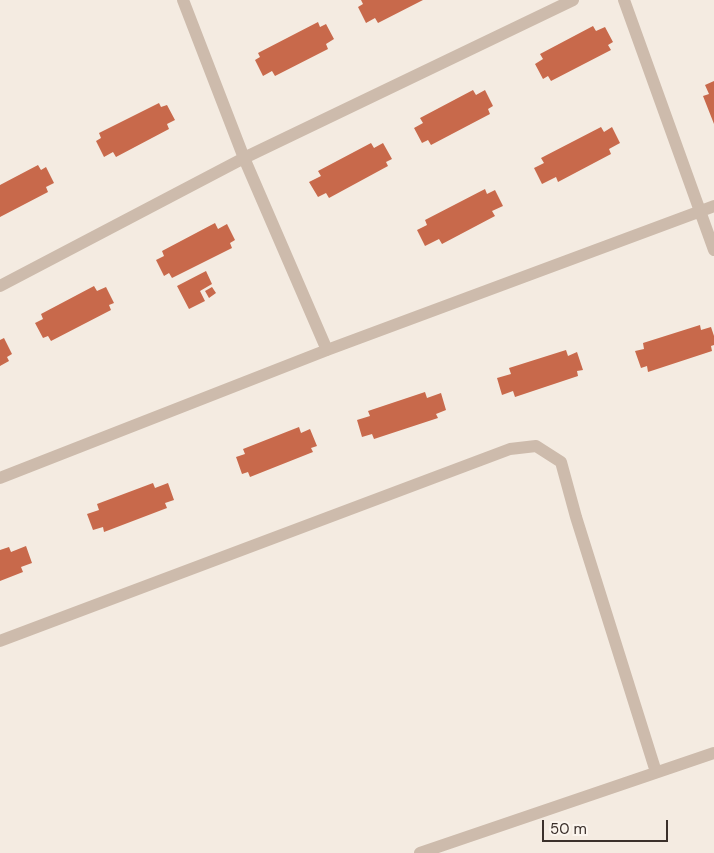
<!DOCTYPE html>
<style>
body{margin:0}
#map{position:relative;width:714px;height:853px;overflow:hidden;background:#f4ebe1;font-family:"DM Sans",sans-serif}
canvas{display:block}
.scale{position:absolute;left:542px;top:820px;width:126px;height:22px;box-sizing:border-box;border:2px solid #3b302b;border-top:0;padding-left:6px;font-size:15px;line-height:18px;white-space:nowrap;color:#3b302b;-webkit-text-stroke:4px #fbf5ee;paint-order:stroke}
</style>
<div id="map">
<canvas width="714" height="853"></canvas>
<div class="scale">50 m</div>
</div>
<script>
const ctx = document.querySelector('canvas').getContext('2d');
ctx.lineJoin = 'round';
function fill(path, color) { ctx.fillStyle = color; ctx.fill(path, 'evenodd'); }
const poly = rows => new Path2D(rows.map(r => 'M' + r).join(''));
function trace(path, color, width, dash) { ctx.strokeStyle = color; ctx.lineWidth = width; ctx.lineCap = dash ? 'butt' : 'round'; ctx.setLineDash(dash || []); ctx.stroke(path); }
const building = poly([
 [361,0,423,0,378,23,375,18,366,23,358,7,363,4],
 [318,22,320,27,326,24,334,39,326,44,328,49,275,76,272,71,263,76,255,60,260,57,258,53],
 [593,26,596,31,605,27,613,42,608,45,611,50,551,81,548,76,543,79,535,64,543,59,540,54],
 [714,81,714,124,703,96,709,94,705,85],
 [473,90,476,95,485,90,493,106,488,109,490,114,431,145,428,140,422,143,414,128,423,123,420,118],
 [159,103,161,107,167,105,175,120,167,124,169,129,116,157,113,152,104,157,96,141,101,138,99,133],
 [601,127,604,132,612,127,620,143,609,149,611,154,558,182,556,177,542,184,534,168,544,163,541,158],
 [371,143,374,148,383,143,392,159,386,162,388,166,329,198,326,193,318,197,309,182,321,176,318,171],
 [38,165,41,170,46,167,54,183,46,187,48,192,0,217,0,185],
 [485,189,487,194,495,190,503,206,492,211,495,216,442,244,439,239,425,246,417,230,427,225,425,220],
 [215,223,218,229,227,224,235,240,230,243,232,248,172,278,169,273,164,276,156,260,164,256,162,251],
 [206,271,212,284,200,291,205,301,189,309,177,286],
 [94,286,97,291,106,287,114,303,109,305,111,310,51,341,48,336,43,338,35,323,43,319,41,314],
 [212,287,216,293,209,298,205,291],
 [700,325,701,330,711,327,714,336,714,345,711,346,712,351,648,372,647,366,641,368,635,351,644,349,643,343],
 [4,338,12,354,7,357,9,361,0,366,0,340],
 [566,350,568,356,577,352,583,370,577,371,578,376,515,397,513,391,502,395,497,378,511,374,509,368],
 [425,392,427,398,441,393,446,410,436,414,438,418,374,439,372,434,362,437,357,420,370,416,368,411],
 [299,427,301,433,310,429,317,446,311,448,313,452,250,477,248,472,242,474,236,457,245,454,243,449],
 [153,483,155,488,168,483,174,500,165,503,167,508,104,532,103,527,93,530,87,514,99,510,97,504],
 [26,546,32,563,21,567,23,572,0,581,0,550,9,547,11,552]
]);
const street = poly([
 [183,0,244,158,327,350],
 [624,0,714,250],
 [0,286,244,158,573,0],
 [0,478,327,350,714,206],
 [0,641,510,449,536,446,561,462,576,517,656,772],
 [420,853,714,753]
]);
fill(building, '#c8694b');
trace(street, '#cdbbac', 12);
</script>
